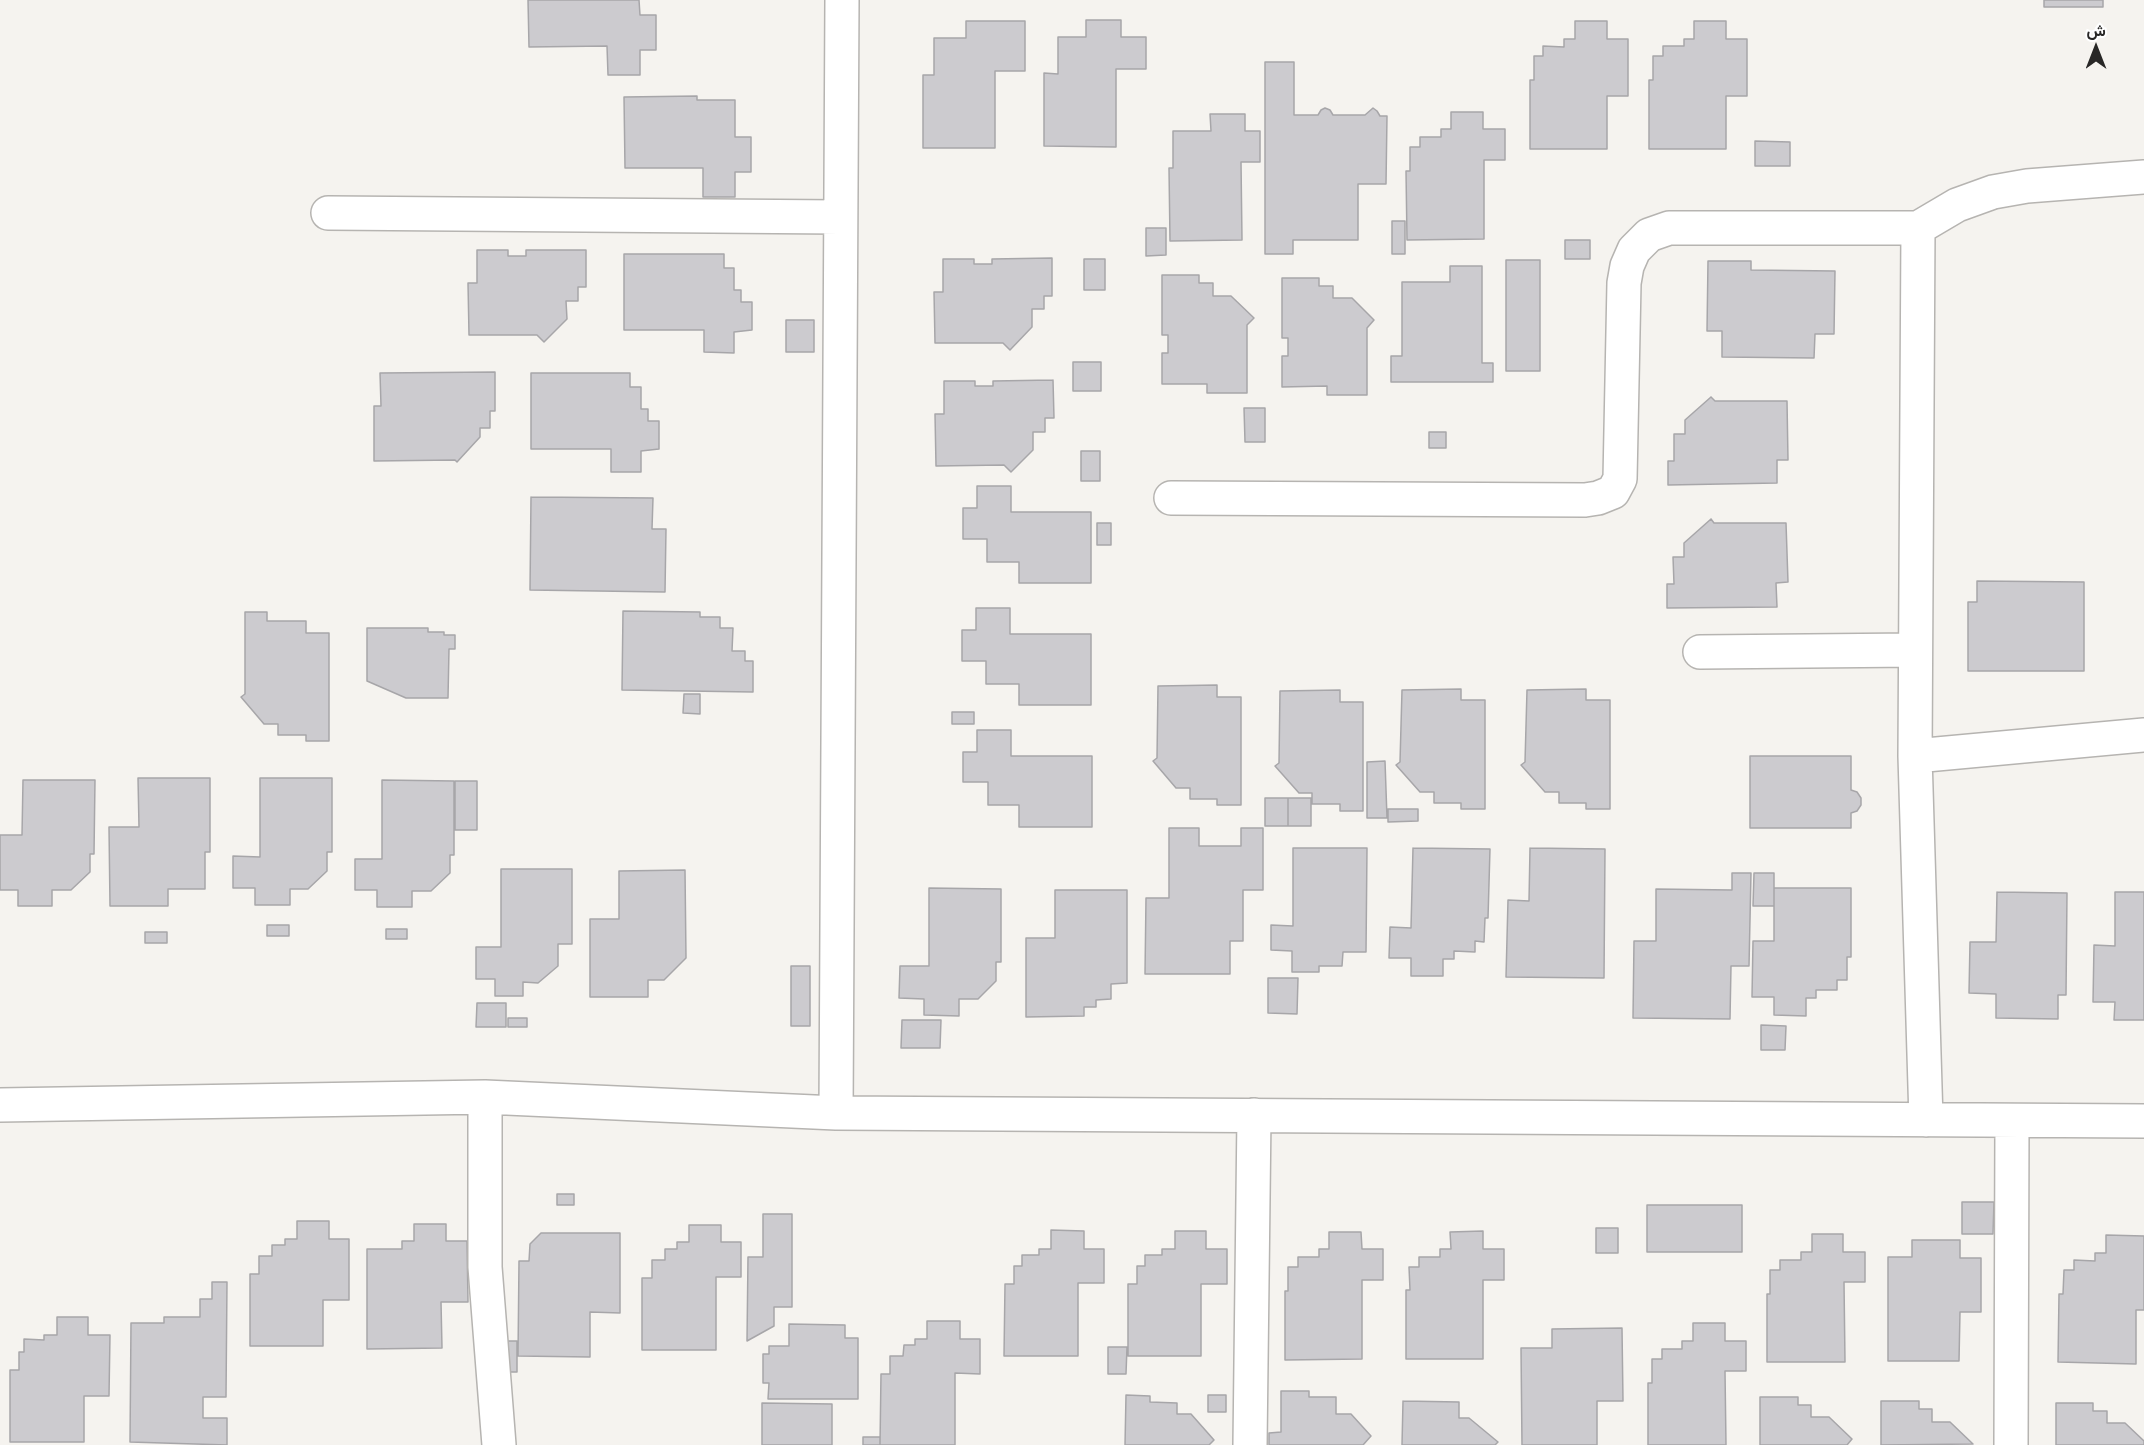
<!DOCTYPE html>
<meta charset="utf-8">
<style>
body{margin:0}
#map{position:relative;width:2144px;height:1445px;overflow:hidden;background:#f5f3ef;font-family:"PT Serif",Vazirmatn,serif}
canvas{display:block}
.north{position:absolute;left:2066px;top:18px;width:60px;height:60px;-webkit-text-stroke:4px #fff;paint-order:stroke;rotate:0deg;font-size:16px;font-weight:700;line-height:24px;text-align:center;color:#282726}
.north::after{content:'';display:block;margin:auto;width:21px;height:27px;background:#282726;clip-path:polygon(50% 0,100% 100%,50% 72%,0 100%)}
</style>
<div id="map">
<canvas width="2144" height="1445"></canvas>
<div class="north">ش</div>
</div>
<script>
const ctx = document.querySelector('canvas').getContext('2d');
ctx.lineJoin = 'round';
function fill(path, color) { ctx.fillStyle = color; ctx.fill(path, 'evenodd'); }
const poly = rows => new Path2D(rows.map(r => 'M' + r).join(''));
function trace(path, color, width, dash) { ctx.strokeStyle = color; ctx.lineWidth = width; ctx.lineCap = dash ? 'butt' : 'round'; ctx.setLineDash(dash || []); ctx.stroke(path); }
const building = poly([
 [528,0,639,0,640,15,656,15,656,50,640,50,640,75,608,75,607,46,529,47,528,0],
 [2044,0,2103,0,2103,7,2044,7,2044,0],
 [1086,20,1121,20,1121,37,1146,37,1146,69,1116,69,1116,147,1044,146,1044,73,1058,74,1058,37,1086,37,1086,20],
 [966,21,1025,21,1025,71,995,71,995,148,923,148,923,75,934,75,934,38,966,38,966,21],
 [1575,21,1607,21,1607,39,1628,39,1628,96,1607,96,1607,149,1530,149,1530,80,1534,80,1534,56,1543,56,1543,46,1564,47,1564,39,1575,39,1575,21],
 [1694,21,1726,21,1726,39,1747,39,1747,96,1726,96,1726,149,1649,149,1649,80,1653,80,1653,56,1663,56,1663,46,1684,46,1684,39,1694,39,1694,21],
 [1265,62,1294,62,1294,115,1318,115,1321,110,1325,108,1330,110,1333,115,1365,115,1373,108,1377,111,1380,116,1387,116,1386,184,1358,184,1358,240,1293,240,1293,254,1265,254,1265,62],
 [697,96,697,100,735,100,735,137,751,137,751,172,735,172,735,197,703,197,703,168,625,168,624,97,697,96],
 [1451,112,1483,112,1483,129,1505,129,1505,160,1484,160,1484,239,1407,240,1406,171,1410,171,1410,147,1420,147,1420,137,1441,137,1441,129,1451,129,1451,112],
 [1210,114,1245,114,1245,131,1260,131,1260,162,1241,162,1242,240,1170,241,1169,168,1173,168,1173,131,1211,131,1210,114],
 [1755,141,1790,142,1790,166,1755,166,1755,141],
 [1392,221,1405,221,1405,254,1392,254,1392,221],
 [1146,228,1166,228,1166,255,1146,256,1146,228],
 [1565,240,1590,240,1590,259,1565,259,1565,240],
 [477,250,508,250,508,256,526,256,526,250,586,250,586,287,578,287,578,301,566,301,567,319,544,342,537,335,469,335,468,283,477,283,477,250],
 [624,254,724,254,724,268,734,268,734,290,741,290,741,302,752,302,752,330,734,332,734,353,704,352,704,330,624,330,624,254],
 [1052,258,1052,296,1044,296,1044,309,1032,309,1032,327,1010,350,1003,343,935,343,934,292,943,292,943,259,974,259,974,264,992,264,992,259,1052,258],
 [1084,259,1105,259,1105,290,1084,290,1084,259],
 [1506,260,1540,260,1540,371,1506,371,1506,260],
 [1708,261,1751,261,1751,270,1835,271,1834,334,1815,334,1814,358,1722,357,1722,331,1707,331,1708,261],
 [1450,266,1482,266,1482,363,1493,363,1493,382,1391,382,1391,356,1402,356,1402,282,1450,282,1450,266],
 [1162,275,1199,275,1199,283,1213,283,1213,296,1231,296,1254,318,1247,325,1247,393,1207,393,1207,384,1162,384,1162,353,1168,353,1168,335,1162,335,1162,275],
 [1282,278,1319,278,1319,286,1333,286,1333,298,1352,298,1374,320,1367,328,1367,395,1327,395,1327,386,1282,387,1282,356,1288,356,1288,338,1282,338,1282,278],
 [786,320,814,320,814,352,786,352,786,320],
 [1073,362,1101,362,1101,391,1073,391,1073,362],
 [495,372,495,411,490,411,490,428,480,428,480,437,457,462,455,460,374,461,374,406,381,406,380,373,495,372],
 [531,373,630,373,630,387,641,387,641,409,648,409,648,421,659,421,659,449,641,451,641,472,611,472,611,449,531,449,531,373],
 [1053,380,1054,418,1045,418,1045,432,1033,432,1033,450,1011,472,1004,465,936,466,935,414,944,414,944,381,975,381,975,386,993,386,993,381,1053,380],
 [1711,397,1715,401,1787,401,1788,460,1777,460,1777,483,1668,485,1668,461,1674,461,1674,434,1685,434,1685,420,1711,397],
 [1244,408,1265,408,1265,442,1245,442,1244,408],
 [1429,432,1446,432,1446,448,1429,448,1429,432],
 [1081,451,1100,451,1100,481,1081,481,1081,451],
 [977,486,1011,486,1011,512,1091,512,1091,583,1019,583,1019,562,987,562,987,539,963,539,963,508,977,508,977,486],
 [531,497,653,498,652,529,666,529,665,592,530,590,531,497],
 [1711,519,1714,523,1786,523,1788,582,1776,583,1777,607,1667,608,1667,584,1674,584,1673,557,1684,557,1684,543,1711,519],
 [1097,523,1111,523,1111,545,1097,545,1097,523],
 [1977,581,2084,582,2084,671,1968,671,1968,602,1977,602,1977,581],
 [976,608,1010,608,1010,634,1091,634,1091,705,1019,705,1019,684,986,684,986,661,962,661,962,630,976,630,976,608],
 [623,611,700,612,700,617,720,617,720,628,733,628,732,651,745,651,745,661,753,661,753,692,622,690,623,611],
 [245,612,267,612,267,621,306,621,306,633,329,633,329,741,306,741,306,735,278,735,278,724,264,724,241,697,245,694,245,612],
 [367,628,428,628,428,632,444,632,444,635,455,635,455,649,449,649,448,698,406,698,367,681,367,628],
 [1217,685,1217,697,1241,697,1241,805,1217,805,1217,799,1190,799,1190,788,1176,788,1153,761,1157,758,1158,686,1217,685],
 [1461,689,1461,700,1485,700,1485,809,1461,809,1461,803,1434,803,1434,792,1420,792,1396,765,1400,762,1402,690,1461,689],
 [1586,689,1586,700,1610,700,1610,809,1586,809,1586,803,1559,803,1559,792,1545,792,1521,765,1525,762,1527,690,1586,689],
 [1340,690,1340,702,1363,702,1363,811,1340,811,1340,804,1312,804,1312,793,1299,793,1275,766,1279,763,1280,691,1340,690],
 [684,694,700,694,700,714,683,713,684,694],
 [952,712,974,712,974,724,952,724,952,712],
 [977,730,1011,730,1011,756,1092,756,1092,827,1019,827,1019,805,988,805,988,782,963,782,963,752,977,752,977,730],
 [1750,756,1851,756,1851,790,1857,792,1861,798,1861,805,1857,811,1851,813,1851,828,1750,828,1750,756],
 [1385,761,1387,818,1367,818,1367,762,1385,761],
 [138,778,210,778,210,852,205,852,205,889,168,889,168,906,110,906,109,827,139,827,138,778],
 [260,778,332,778,332,852,327,852,327,871,308,889,290,889,290,905,255,905,255,888,233,888,233,856,260,857,260,778],
 [23,780,95,780,94,854,90,854,90,872,71,890,52,890,52,906,18,906,18,890,0,890,0,835,22,835,23,780],
 [382,780,454,781,454,855,450,855,450,873,431,891,412,891,412,907,377,907,377,890,355,890,355,859,382,859,382,780],
 [455,781,477,781,477,830,455,830,455,781],
 [1265,798,1288,798,1288,826,1265,826,1265,798],
 [1288,798,1311,798,1311,826,1288,826,1288,798],
 [1388,809,1418,809,1418,821,1388,822,1388,809],
 [1169,828,1199,828,1199,846,1241,846,1241,828,1263,828,1263,890,1243,890,1243,941,1230,941,1230,974,1145,974,1146,898,1169,898,1169,828],
 [1293,848,1367,848,1366,952,1343,952,1342,966,1319,966,1319,972,1292,972,1292,951,1271,950,1271,925,1293,926,1293,848],
 [1413,848,1490,849,1488,918,1485,918,1484,942,1475,941,1475,952,1454,951,1454,959,1443,959,1443,976,1411,976,1411,958,1389,958,1390,927,1411,928,1413,848],
 [1530,848,1605,849,1604,978,1506,977,1508,900,1529,901,1530,848],
 [501,869,572,869,572,944,558,944,558,966,538,983,523,982,523,996,495,996,495,979,476,979,476,947,501,947,501,869],
 [685,870,686,958,664,980,648,980,648,997,590,997,590,919,619,919,619,871,685,870],
 [1732,873,1751,873,1749,966,1731,966,1730,1019,1633,1018,1634,941,1656,941,1656,889,1732,890,1732,873],
 [1754,873,1774,873,1774,906,1753,906,1754,873],
 [929,888,1001,889,1001,962,996,962,996,981,978,999,959,999,959,1016,924,1015,924,999,899,998,900,966,929,966,929,888],
 [1774,888,1851,888,1851,957,1847,957,1847,980,1837,980,1837,990,1816,990,1816,998,1806,998,1806,1016,1774,1015,1774,997,1752,997,1753,941,1774,941,1774,888],
 [1055,890,1127,890,1127,983,1111,984,1111,999,1096,1000,1096,1007,1084,1007,1084,1016,1026,1017,1026,938,1055,938,1055,890],
 [1997,892,2067,893,2066,995,2058,995,2058,1019,1996,1018,1996,994,1969,993,1970,942,1996,942,1997,892],
 [2115,892,2144,892,2144,1020,2114,1020,2115,1002,2093,1002,2094,945,2115,946,2115,892],
 [267,925,289,925,289,936,267,936,267,925],
 [386,929,407,929,407,939,386,939,386,929],
 [145,932,167,932,167,943,145,943,145,932],
 [791,966,810,966,810,1026,791,1026,791,966],
 [1268,978,1298,978,1297,1014,1268,1013,1268,978],
 [477,1003,506,1003,506,1027,476,1027,477,1003],
 [508,1018,527,1018,527,1027,508,1027,508,1018],
 [902,1020,941,1020,940,1048,901,1048,902,1020],
 [1761,1025,1786,1026,1785,1050,1761,1050,1761,1025],
 [557,1194,574,1194,574,1205,557,1205,557,1194],
 [1962,1202,1994,1202,1993,1234,1962,1234,1962,1202],
 [1647,1205,1742,1205,1742,1252,1647,1252,1647,1205],
 [763,1214,792,1214,792,1307,774,1307,774,1326,747,1341,748,1257,763,1257,763,1214],
 [297,1221,329,1221,329,1239,349,1239,349,1300,323,1300,323,1346,250,1346,250,1274,259,1274,259,1256,272,1256,272,1245,285,1245,285,1239,297,1239,297,1221],
 [414,1224,446,1224,446,1241,467,1241,468,1302,441,1302,442,1348,367,1349,367,1249,402,1249,402,1241,414,1241,414,1224],
 [689,1225,721,1225,721,1242,741,1242,741,1277,716,1277,716,1350,642,1350,642,1278,652,1278,652,1260,665,1260,665,1249,677,1249,677,1242,689,1242,689,1225],
 [1596,1228,1618,1228,1618,1253,1596,1253,1596,1228],
 [1051,1230,1084,1231,1084,1249,1104,1249,1104,1283,1078,1283,1078,1356,1004,1356,1005,1284,1014,1284,1014,1266,1022,1266,1022,1255,1039,1255,1039,1249,1051,1249,1051,1230],
 [1175,1231,1206,1231,1206,1249,1227,1249,1227,1284,1201,1284,1201,1356,1128,1356,1128,1284,1137,1284,1137,1266,1145,1266,1145,1255,1162,1255,1162,1249,1175,1249,1175,1231],
 [1483,1231,1483,1249,1504,1249,1504,1280,1483,1280,1483,1359,1406,1359,1406,1290,1410,1290,1409,1267,1419,1267,1419,1257,1440,1257,1440,1249,1451,1249,1450,1232,1483,1231],
 [1329,1232,1361,1232,1362,1249,1383,1249,1383,1280,1362,1280,1362,1359,1285,1360,1285,1291,1288,1291,1288,1267,1298,1267,1298,1257,1319,1257,1319,1249,1329,1249,1329,1232],
 [541,1233,620,1233,620,1313,590,1312,590,1357,518,1356,519,1261,529,1261,530,1244,541,1233],
 [1812,1234,1843,1234,1843,1252,1865,1252,1865,1282,1844,1282,1845,1362,1767,1362,1767,1294,1770,1294,1770,1270,1780,1270,1780,1260,1801,1260,1801,1252,1812,1252,1812,1234],
 [2106,1235,2144,1236,2144,1310,2136,1310,2136,1364,2058,1362,2059,1294,2063,1294,2064,1270,2074,1270,2074,1260,2095,1261,2095,1253,2106,1253,2106,1235],
 [1912,1240,1960,1240,1960,1258,1981,1258,1981,1312,1960,1312,1959,1361,1888,1361,1888,1257,1912,1257,1912,1240],
 [212,1282,227,1282,226,1397,203,1397,203,1418,227,1418,227,1445,130,1442,131,1323,164,1323,164,1317,200,1317,200,1299,212,1299,212,1282],
 [57,1317,88,1317,88,1335,110,1335,109,1396,84,1396,84,1442,10,1442,10,1370,19,1370,19,1352,24,1352,24,1339,44,1340,44,1335,57,1335,57,1317],
 [927,1321,960,1321,960,1339,980,1339,980,1374,955,1373,955,1445,880,1445,881,1374,890,1374,890,1356,903,1356,904,1345,915,1345,915,1339,927,1339,927,1321],
 [1693,1323,1725,1323,1725,1341,1746,1341,1746,1371,1725,1371,1726,1445,1648,1445,1648,1383,1652,1383,1652,1359,1662,1359,1662,1349,1682,1349,1682,1341,1693,1341,1693,1323],
 [789,1324,845,1325,845,1338,858,1338,858,1399,768,1399,769,1383,763,1383,763,1354,769,1354,769,1346,789,1346,789,1324],
 [1622,1328,1623,1401,1597,1401,1597,1445,1522,1445,1521,1348,1552,1348,1552,1329,1622,1328],
 [504,1341,517,1341,517,1372,504,1372,504,1341],
 [1108,1347,1127,1347,1126,1374,1108,1374,1108,1347],
 [1281,1391,1309,1391,1309,1397,1336,1397,1336,1414,1351,1414,1371,1436,1363,1445,1269,1445,1269,1433,1281,1432,1281,1391],
 [1126,1395,1150,1396,1150,1402,1177,1403,1177,1414,1191,1414,1214,1440,1209,1445,1125,1445,1126,1395],
 [1208,1395,1226,1395,1226,1412,1208,1412,1208,1395],
 [1760,1397,1798,1397,1798,1405,1811,1405,1811,1417,1829,1417,1852,1439,1847,1445,1760,1445,1760,1397],
 [1403,1401,1459,1402,1459,1418,1469,1418,1498,1442,1495,1445,1402,1445,1403,1401],
 [1881,1401,1919,1401,1919,1409,1932,1409,1932,1422,1950,1422,1973,1444,1881,1445,1881,1401],
 [762,1403,832,1404,832,1445,762,1445,762,1403],
 [2056,1403,2093,1403,2093,1411,2107,1411,2107,1423,2125,1423,2144,1441,2144,1445,2056,1445,2056,1403],
 [863,1437,880,1437,880,1445,863,1445,863,1437]
]);
const minor = poly([
 [328,213,840,217],
 [1918,228,1915,756,1926,1120],
 [1171,498,1585,500,1598,498,1613,492,1620,479,1624,283,1627,266,1634,250,1649,235,1669,228,1918,228,1957,205,1993,192,2027,186,2144,177],
 [1700,652,1915,650],
 [1915,756,2144,735],
 [485,1097,485,1267,499,1445],
 [0,1105,485,1097,836,1113,2144,1121],
 [836,1113,842,0],
 [1250,1445,1254,1115],
 [2011,1445,2012,1121]
]);
fill(building, '#cccbcf');
trace(building, '#a7a6a9', 1.5);
trace(minor, '#b6b4b1', 36);
trace(minor, '#fff', 33);
</script>
